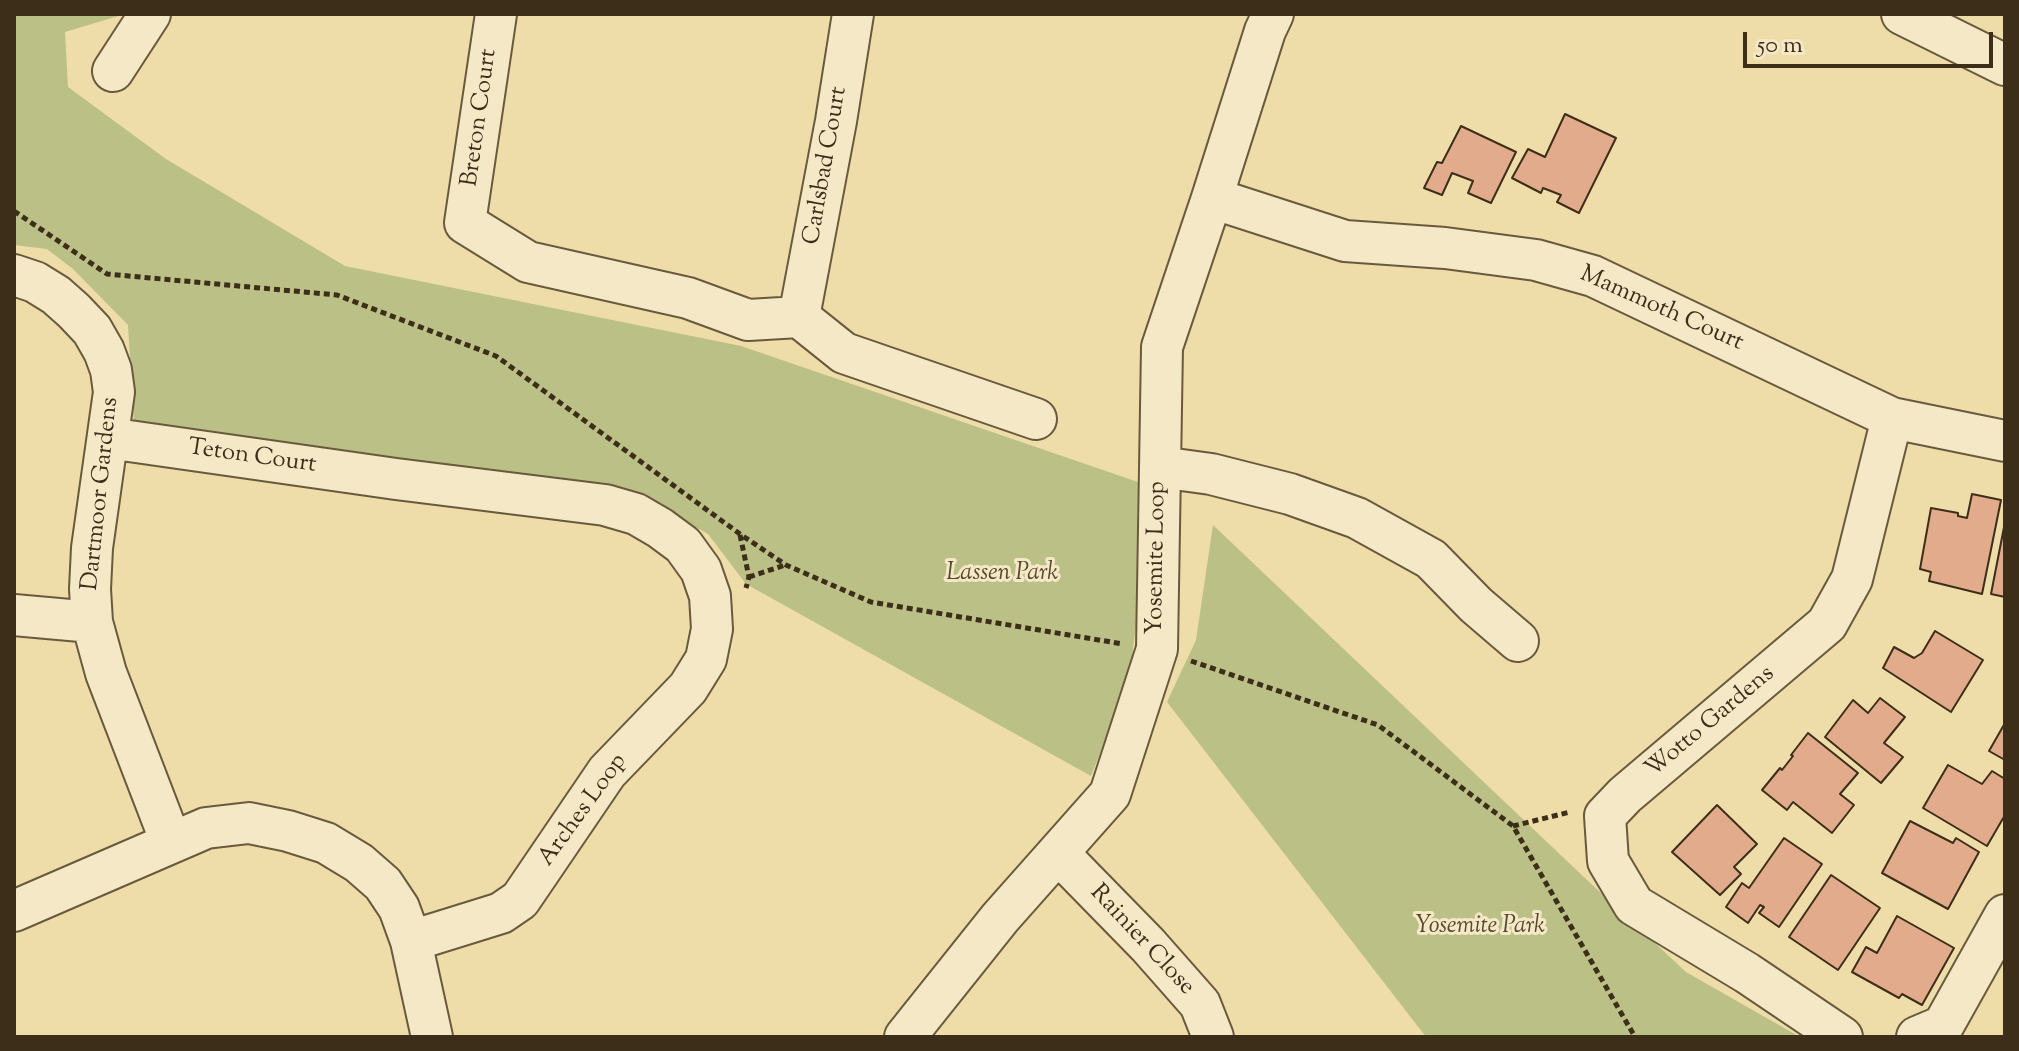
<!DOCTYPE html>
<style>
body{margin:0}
#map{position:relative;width:2019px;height:1051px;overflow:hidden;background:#eedca9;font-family:"Sorts Mill Goudy",serif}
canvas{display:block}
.frame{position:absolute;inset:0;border:16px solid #3d2e19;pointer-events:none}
.scale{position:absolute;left:1743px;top:32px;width:250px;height:36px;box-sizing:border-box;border:4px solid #3d2e19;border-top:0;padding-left:10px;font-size:24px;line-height:28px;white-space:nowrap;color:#3d2e19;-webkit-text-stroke:6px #f4e8c7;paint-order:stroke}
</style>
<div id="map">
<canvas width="2019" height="1051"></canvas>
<div class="frame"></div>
<div class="scale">50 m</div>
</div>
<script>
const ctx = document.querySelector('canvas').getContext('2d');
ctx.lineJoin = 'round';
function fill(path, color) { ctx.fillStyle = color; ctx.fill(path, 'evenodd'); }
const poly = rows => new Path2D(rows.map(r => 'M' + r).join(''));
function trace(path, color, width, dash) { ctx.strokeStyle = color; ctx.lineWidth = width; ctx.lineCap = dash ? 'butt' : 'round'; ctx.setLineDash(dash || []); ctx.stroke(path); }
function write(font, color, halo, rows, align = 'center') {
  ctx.font = font + ' "Sorts Mill Goudy",serif'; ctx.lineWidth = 6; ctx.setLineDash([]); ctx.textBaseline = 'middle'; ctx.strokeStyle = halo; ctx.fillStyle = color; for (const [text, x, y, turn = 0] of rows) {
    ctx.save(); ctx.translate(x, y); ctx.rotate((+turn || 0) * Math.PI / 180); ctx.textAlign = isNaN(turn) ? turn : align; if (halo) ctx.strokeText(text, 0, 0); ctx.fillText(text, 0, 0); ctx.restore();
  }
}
const green = poly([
 [14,14,125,14,65,32,68,87,166,159,345,266,741,346,1138,482,1136,626,1129,679,1091,776,746,584,708,534,629,489,134,423,128,325,73,269,47,249,14,245],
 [1213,525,1587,880,1686,972,1800,1037,1426,1037,1167,702,1196,640]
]);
const building = poly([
 [1565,114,1616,138,1579,213,1557,202,1561,195,1543,188,1541,193,1512,178,1528,149,1545,157,1565,114],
 [1461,126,1516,152,1491,203,1468,193,1473,181,1452,173,1442,195,1424,188,1437,162,1442,163,1461,126],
 [1972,494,2001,500,1982,594,1929,581,1931,572,1920,569,1931,508,1958,513,1958,516,1967,518,1972,494],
 [2005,522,2005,597,1991,594,2005,522],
 [1935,631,1983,660,1951,712,1883,668,1894,647,1914,658,1922,653,1935,631],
 [1880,698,1905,717,1884,743,1903,757,1881,783,1825,737,1853,700,1868,713,1880,698],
 [2005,723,2005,760,1989,751,2005,723],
 [1808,733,1858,773,1840,794,1854,805,1832,833,1793,802,1787,810,1762,790,1780,768,1782,770,1793,756,1791,755,1808,733],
 [1948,765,1982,784,1992,771,2005,779,2005,815,1987,846,1923,808,1948,765],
 [1717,805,1757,844,1734,867,1741,874,1720,895,1672,852,1717,805],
 [1910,821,1953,843,1956,838,1979,852,1948,909,1882,873,1910,821],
 [1784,838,1822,864,1779,927,1759,913,1764,907,1760,905,1748,923,1726,907,1742,883,1749,888,1784,838],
 [1831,875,1880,908,1838,970,1789,937,1831,875],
 [1897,916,1954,948,1922,1005,1902,994,1899,998,1852,972,1866,947,1877,953,1897,916]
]);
const path = poly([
 [14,211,107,274,337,295,496,356,740,534,786,565,871,602,1123,644],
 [740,535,749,577,746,588],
 [749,577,785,565],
 [1191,661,1378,725,1513,826,1635,1037],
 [1513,826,1570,812]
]);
const minor = poly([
 [496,14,465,223,528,262,688,298,748,320,799,317,844,353,1036,419],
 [1902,14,2005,65],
 [113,71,150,14],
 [1212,198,1345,241,1445,248,1536,260,1593,276,1892,418,2005,441],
 [14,275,35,282,56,295,74,311,92,330,104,351,111,370,114,392,92,548,90,589,92,622,106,673,171,842],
 [799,317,836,121,853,14],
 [108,438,396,479,605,505,636,514,660,528,683,545,701,570,710,596,712,629,706,659,688,688,607,772,520,900,501,913,411,941],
 [1160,467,1211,474,1290,494,1357,518,1431,559,1476,605,1518,641],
 [14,615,92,622],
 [1058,853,1148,945,1200,1004,1213,1037],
 [14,911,206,828,249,823,288,831,326,843,359,863,383,884,399,908,411,941,432,1037],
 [905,1037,1000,918,1110,794,1157,649,1162,347,1212,198,1265,31,1273,14],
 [1842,1037,1747,973,1634,905,1608,861,1605,816,1625,795,1827,624,1852,579,1892,418],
 [1917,1037,1943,1026,2005,915]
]);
const streetNames = [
 ["Breton Court",481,118,-82],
 ["Carlsbad Court",827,166,-80],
 ["Mammoth Court",1661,310,24],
 ["Teton Court",252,458,8],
 ["Dartmoor Gardens",102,494,-84],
 ["Yosemite Loop",1158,558,-89],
 ["Wotto Gardens",1711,723,-40],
 ["Arches Loop",584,811,-54],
 ["Rainier Close",1141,941,47]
];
const parkNames = [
 ["Lassen Park",1002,575],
 ["Yosemite Park",1480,928]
];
fill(green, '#bbc086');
fill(building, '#e2ab8b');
trace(building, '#3d2e19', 2);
trace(minor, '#695a3d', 44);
trace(path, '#3d2e19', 5, [6, 4]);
trace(minor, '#f4e8c7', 40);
write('24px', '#3d2e19', '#f4e8c7', streetNames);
write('italic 24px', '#564b2f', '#f4e8c7', parkNames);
</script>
